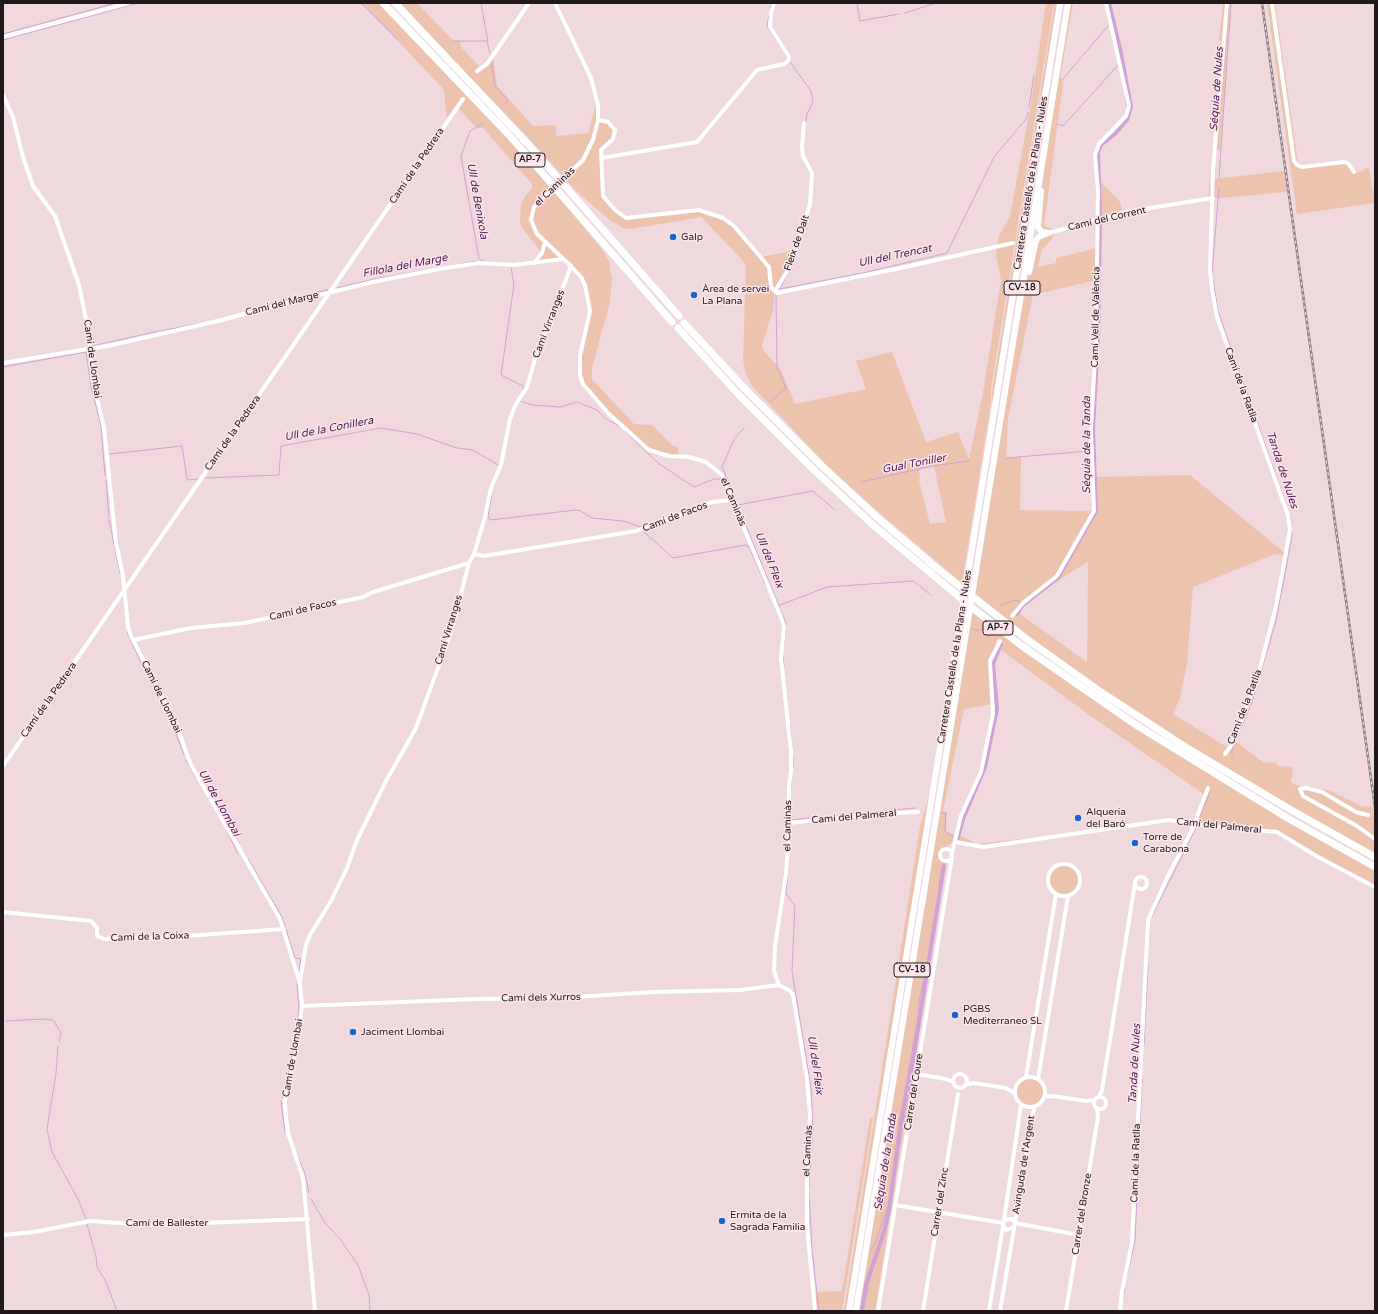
<!DOCTYPE html>
<meta charset="utf-8">
<style>
body{margin:0}
#map{position:relative;width:1378px;height:1314px;overflow:hidden;background:#efd9dd;font-family:"Varela Round",sans-serif}
canvas{display:block}
.frame{position:absolute;inset:0;border:4px solid #20181a;pointer-events:none}
</style>
<div id="map">
<canvas width="1378" height="1314"></canvas>
<div class="frame"></div>
</div>
<script>
const ctx = document.querySelector('canvas').getContext('2d');
ctx.lineJoin = 'round';
function fill(path, color) { ctx.fillStyle = color; ctx.fill(path, 'evenodd'); }
const poly = rows => new Path2D(rows.map(r => 'M' + r).join(''));
function trace(path, color, width, dash) { ctx.strokeStyle = color; ctx.lineWidth = width; ctx.lineCap = dash ? 'butt' : 'round'; ctx.setLineDash(dash || []); ctx.stroke(path); }
function write(font, color, halo, rows, align = 'center') {
  ctx.font = font + ' "Varela Round",sans-serif'; ctx.lineWidth = 3; ctx.setLineDash([]); ctx.textBaseline = 'middle'; ctx.strokeStyle = halo; ctx.fillStyle = color; for (const [text, x, y, turn = 0] of rows) {
    ctx.save(); ctx.translate(x, y); ctx.rotate((+turn || 0) * Math.PI / 180); ctx.textAlign = isNaN(turn) ? turn : align; if (halo) ctx.strokeText(text, 0, 0); ctx.fillText(text, 0, 0); ctx.restore();
  }
}
const green = poly([
 [362,3,380,3,520,150,601,248,609,261,612,280,610,302,592,368,592,379,634,424,652,425,672,445,678,447,678,456,649,449,610,414,583,384,579,365,590,311,585,285,563,259,535,262,542,253,522,228,520,222,521,206,525,196,532,189,532,184,483,128,478,128,474,125,457,107,447,122,444,90],
 [399,3,417,3,454,41,460,41,461,47,481,68,493,55,497,86,533,126,556,125,556,136,588,133,597,101,597,120,612,125,615,135,601,150,603,196,626,219,699,210,728,221,761,257,796,250,775,291,773,311,762,344,763,350,781,370,795,404,866,389,856,361,892,352,926,442,958,432,969,459,982,398,1001,280,996,255,998,238,1010,216,1030,109,1046,3,1054,3,991,389,991,403,962,583,882,515,830,469,752,386,746,374,743,360,746,266,744,262,704,220,701,217,691,219,631,229,623,228,611,221,576,191,536,146],
 [934,466,946,522,930,524,919,480,920,478,919,469],
 [1055,3,1058,3,992,403,992,392],
 [1070,3,1073,3,1060,79,1063,82,1062,91,1044,226,1051,228,1053,232,1055,232,1052,239,1042,250,1038,267,1056,263,1056,258,1097,248,1097,280,1033,295,1008,419,1006,458,1021,457,1020,510,1094,511,1093,477,1190,475,1285,553,1286,556,1275,554,1193,587,1187,664,1180,698,1173,714,1227,747,1230,747,1234,740,1263,762,1277,763,1277,766,1293,767,1291,782,1302,788,1312,788,1328,790,1362,806,1373,807,1374,815,1368,814,1374,816,1375,854,1283,803,1150,721,1058,659,975,596,1010,374,1032,256,1041,230,1040,208,1044,173],
 [1088,562,1087,662,1016,611,1054,580,1058,580],
 [1223,3,1231,3,1220,150,1216,150,1213,179,1284,171,1287,192,1208,199,1215,133,1215,93,1221,93,1225,41,1219,41],
 [1267,3,1275,3,1298,164,1303,165,1348,160,1357,173,1367,168,1369,169,1375,203,1297,214],
 [1097,178,1120,202,1123,213,1098,221],
 [961,601,847,1311,844,1311,920,826,929,797],
 [973,610,1047,667,1113,713,1375,869,1375,887,1277,832,1195,823,1205,795,1092,717,997,647,990,661,994,704,964,709,943,811,947,812,945,830,956,837,957,830,961,832,961,836,977,844,1071,833,987,847,954,841,940,851,940,859,946,866,875,1311,859,1311],
 '1050 880a14 14 0 1 1 28 0a14 14 0 1 1-28 0Z',
 '1016 1092a14 14 0 1 1 28 0a14 14 0 1 1-28 0Z',
 [870,1118,873,1118,842,1311,816,1311,816,1292,842,1291]
]);
const stream = poly([
 [361,3,397,39],
 [481,3,488,42],
 [857,3,860,21,899,14],
 [771,5,767,26,787,57],
 [905,13,936,3],
 [3,34,116,3],
 [3,40,138,3],
 [453,41,487,41,490,54],
 [491,62,495,86,508,100,505,104],
 [790,62,811,91,813,102,807,114,806,122],
 [1060,79,1062,80,1108,26],
 [1125,97,1127,107],
 [1029,107,1034,75],
 [1057,124,1063,126,1118,65],
 [1219,177,1231,3],
 [1219,188,1212,273,1218,311,1286,504],
 [801,239,808,215],
 [484,261,479,259,461,156,470,131,484,123],
 [511,267,514,284,501,375,523,386,523,389],
 [337,288,375,279,477,261],
 [780,289,863,273,947,253,994,157,1027,118,1028,112],
 [779,290,788,273],
 [318,292,328,290],
 [284,300,315,293],
 [245,312,281,301],
 [161,331,201,323],
 [92,346,159,331],
 [3,367,86,352,90,379],
 [90,382,101,426,105,476],
 [520,401,533,405,560,407,577,402,597,410,606,419,619,426],
 [770,402,786,388,777,368,776,294],
 [626,432,658,463,694,487,714,479,721,479],
 [110,454,182,446,187,478,188,480,198,479],
 [1006,458,1089,451],
 [206,478,279,475,281,446,381,428,417,434,457,448,473,450,498,465],
 [106,480,109,518],
 [727,480,786,623,784,645],
 [861,482,933,466,969,461],
 [729,483,722,467,734,439,744,428],
 [492,493,488,516,490,520,576,510,581,511,592,518,623,521,641,527],
 [738,505,813,491,835,510],
 [109,520,120,573],
 [644,532,673,558,746,545,749,547,767,588],
 [124,603,128,635,140,660],
 [780,605,827,587,913,581,931,595],
 [1001,605,1015,600,1020,602],
 [972,629,977,631,982,629],
 [783,657,784,666],
 [140,661,160,697],
 [167,711,184,755],
 [790,725,792,747],
 [1232,755,1232,750,1252,702,1276,621,1292,536,1290,515],
 [793,757,793,767],
 [186,760,196,778],
 [791,787,792,777],
 [873,812,915,808],
 [941,813,946,813,945,831,954,837],
 [791,820,862,813],
 [1198,821,1210,792],
 [791,826,786,893,795,906,792,971,811,1088,813,1129,809,1189],
 [227,831,238,854],
 [248,859,282,917,295,958,301,959,299,971],
 [1152,916,1196,828],
 [297,984,299,1008,297,1027],
 [6,1021,43,1019,53,1020,61,1033,59,1042],
 [58,1046,56,1073,47,1129,52,1152,78,1199,86,1219],
 [1144,1046,1148,965],
 [282,1098,290,1066,296,1035],
 [281,1101,285,1132],
 [297,1154,305,1174,309,1193],
 [809,1192,812,1250,819,1311],
 [311,1199,325,1223,340,1239,358,1265,369,1295,370,1311],
 [87,1224,96,1256,97,1267,106,1282,117,1311],
 [869,1252,875,1244,889,1204,899,1124,918,1018,920,995,927,967,944,863],
 [1127,1275,1135,1241,1142,1079],
 [1123,1297,1125,1288],
 [863,1311,871,1272,884,1231]
]);
const canal = poly([
 [1100,218,1098,152,1101,145,1115,134,1127,120,1131,107,1121,53,1109,3],
 [1017,614,1023,605,1058,578,1096,511,1093,428,1098,338,1100,222],
 [957,841,963,819,985,767,997,709,993,664,1001,644],
 [913,1060,944,865],
 [862,1311,866,1285,884,1232,889,1210,900,1129,913,1062]
]);
const minor = poly([
 [555,3,591,78,598,105,598,120,593,140,583,160,534,207,531,220,537,234,571,266,581,277,585,285,590,311,580,356,580,375,583,384,609,414,649,450,669,456,689,457,706,462,722,475,781,617,784,627,781,658,791,752,791,770,789,788,789,834,786,874,775,946,774,971,779,985,790,991,793,995,807,1079,810,1115,807,1186,807,1225,815,1311],
 [1272,3,1294,161,1297,165,1302,167,1344,162,1348,163,1354,172],
 [3,37,129,3],
 [477,71,487,64,529,3],
 [3,95,13,117,23,157,33,186,55,216,79,285,89,334,93,380,104,428,116,543,123,576,128,627,131,636,176,724,191,765,280,919,300,983,302,1006,296,1049,285,1101,285,1108,288,1133,303,1178,315,1311],
 [598,120,608,122,615,130,613,139,601,150,603,196,615,210,626,218,699,210,723,218,734,226,769,267,771,287,777,293,896,269,1013,243],
 [601,158,697,142,757,70,784,64,788,61,789,57,770,27,771,13,774,3],
 [1049,233,1125,212,1213,198],
 [534,263,542,253,545,242],
 [775,291,786,273,795,252,810,204,812,173,803,156,802,147,804,123],
 [3,363,112,345,222,320,262,309,377,281,445,268,479,263,514,265,563,259],
 [474,554,484,556,636,531,712,502,733,500],
 [1012,616,1023,603,1057,576,1094,511,1091,429,1096,340,1098,191,1095,155,1099,144,1126,116,1129,106,1106,3],
 [133,640,191,628,245,623,363,597,373,592,469,563],
 [1225,754,1233,743,1258,676,1276,606,1290,530,1288,515,1217,317,1212,289,1210,270,1213,170,1227,3],
 [3,766,463,99],
 [1368,815,1356,812,1322,792,1306,788,1300,789,1303,796,1357,826,1375,839],
 [789,823,871,814,918,812],
 [956,842,983,847,1169,820,1209,826,1277,832,1318,857,1375,887],
 '940 855a6 6 0 1 1 12 0a6 6 0 1 1-12 0Z',
 [952,853,961,816,981,772,993,714,990,661,1000,641],
 '1048 880a16 16 0 1 1 32 0a16 16 0 1 1-32 0Z',
 '1135 883a6 6 0 1 1 12 0a6 6 0 1 1-12 0Z',
 [3,912,91,921,97,928,97,936,104,939,171,937,284,929],
 [300,981,306,945,310,935,331,901,347,868,357,840,386,781,416,728,450,635,469,563,474,554,485,517,491,488,501,465,510,419,515,406,527,387,539,345,549,324,571,266],
 [302,1006,476,999,561,998,653,992,740,990,779,985],
 [917,1074,946,1079,954,1082],
 '953 1081a7 7 0 1 1 14 0a7 7 0 1 1-14 0Z',
 '1015 1092a15 15 0 1 1 30 0a15 15 0 1 1-30 0Z',
 [1026,1077,1056,894],
 [1038,1079,1068,896],
 [965,1085,973,1083,1006,1088,1014,1093],
 '1094 1103a6 6 0 1 1 12 0a6 6 0 1 1-12 0Z',
 [1045,1097,1053,1096,1086,1101,1095,1100],
 [1099,1097,1102,1090,1135,883],
 [895,1205,1003,1223],
 [1004,1220,1021,1105],
 [1015,1222,1034,1108],
 [1015,1223,1079,1235],
 [3,1235,34,1232,90,1221,148,1225,308,1219],
 [878,1311,952,857],
 [923,1311,958,1094],
 [989,1311,1003,1227],
 [1000,1311,1015,1223,1012,1219,1004,1220,1003,1225,1006,1230,1014,1227],
 [1066,1311,1098,1117,1097,1109],
 [1120,1311,1122,1291,1132,1242,1148,920,1167,878,1192,830,1208,788]
]);
const primary = poly([
 [1041,191,1038,227,1042,232,1049,233],
 [1029,272,1036,240,1040,236,1048,233],
 [849,1311,1060,3],
 [856,1311,1068,3]
]);
const motorway = poly([
 [383,3,508,134,672,322],
 [395,3,528,144,679,316],
 [684,323,746,390,821,465,879,519,938,569,1028,640,1101,692,1187,748,1293,811,1375,857],
 [678,328,739,395,815,471,873,525,975,610,1022,646,1136,725,1289,819,1375,867]
]);
const rail = poly([
 [1262,3,1375,807]
]);
const markers = [
 [673,237,4,"#1765d0"],
 [694,295,4,"#1765d0"],
 [1078,818,4,"#1765d0"],
 [1135,843,4,"#1765d0"],
 [955,1015,4,"#1765d0"],
 [353,1032,4,"#1765d0"],
 [722,1221,4,"#1765d0"]
];
const shields = [
 [530,160,30],
 [1022,288,36],
 [998,628,30],
 [912,970,36]
];
const shieldNames = [
 ["AP-7",530,160],
 ["CV-18",1022,288],
 ["AP-7",998,628],
 ["CV-18",912,970]
];
const streetNames = [
 ["Camí de la Pedrera",417,166,-56],
 ["Carretera Castelló de la Plana - Nules",1031,183,-81],
 ["el Caminàs",555,187,-44],
 ["Camí del Corrent",1107,219,-13],
 ["Fleix de Dalt",797,243,-71],
 ["Camí del Marge",282,304,-14],
 ["Camí Vell de València",1096,317,-89],
 ["Camí Virranges",549,324,-69],
 ["Camí de Llombai",92,359,82],
 ["Camí de la Ratlla",1241,385,70],
 ["Camí de la Pedrera",233,433,-55],
 ["el Caminàs",733,502,67],
 ["Camí de Facos",675,517,-21],
 ["Camí de Facos",303,610,-13],
 ["Camí Virranges",449,630,-73],
 ["Carretera Castelló de la Plana - Nules",955,657,-81],
 ["Camí de Llombai",161,697,64],
 ["Camí de la Pedrera",49,700,-55],
 ["Camí de la Ratlla",1245,707,-69],
 ["Camí del Palmeral",854,817,-5],
 ["el Caminàs",788,826,-89],
 ["Camí del Palmeral",1219,826,6],
 ["Camí de la Coixa",150,937,-2],
 ["Camí dels Xurros",541,998,-1],
 ["Camí de Llombai",293,1058,-80],
 ["Carrer del Coure",914,1092,-81],
 ["el Caminàs",808,1151,-87],
 ["Camí de la Ratlla",1136,1163,-88],
 ["Avinguda de l'Argent",1024,1165,-81],
 ["Carrer del Zinc",940,1202,-81],
 ["Carrer del Bronze",1082,1214,-81],
 ["Camí de Ballester",167,1223]
];
const poiNames = [
 ["Galp",681,237],
 ["Àrea de servei",702,289],
 ["La Plana",702,301],
 ["Alqueria",1086,812],
 ["del Baró",1086,824],
 ["Torre de",1143,837],
 ["Carabona",1143,849],
 ["PGBS",963,1009],
 ["Mediterraneo SL",963,1021],
 ["Jaciment Llombai",361,1032],
 ["Ermita de la",730,1215],
 ["Sagrada Familia",730,1227]
];
const waterNames = [
 ["Séquia de Nules",1217,89,-86],
 ["Ull de Benixola",477,201,80],
 ["Ull del Trencat",895,256,-12],
 ["Fillola del Marge",405,266,-11],
 ["Ull de la Conillera",329,429,-11],
 ["Séquia de la Tanda",1087,445,-90],
 ["Gual Toniller",914,464,-11],
 ["Tanda de Nules",1282,470,72],
 ["Ull del Fleix",769,560,68],
 ["Ull de Llombai",219,803,61],
 ["Tanda de Nules",1135,1064,-87],
 ["Ull del Fleix",815,1065,82],
 ["Séquia de la Tanda",886,1162,-81]
];
fill(green, '#ecc4ae');
trace(stream, '#d0a2d5', 1);
trace(canal, '#d0a2d5', 4);
trace(minor, '#fff', 4);
trace(primary, '#fff', 6);
trace(motorway, '#fff', 7);
trace(rail, '#8f8083', 2.5);
trace(rail, '#fde6ea', 1, [3]);
for (const [x, y, r, color] of markers) { const dot = new Path2D(); dot.arc(x, y, r, 0, 2 * Math.PI); ctx.fillStyle = color; ctx.fill(dot); trace(dot, '#fde6ea', 1.5); }
for (const [x, y, w] of shields) { const box = new Path2D(); box.roundRect(x - w / 2, y - 7, w, 14, 3); ctx.fillStyle = '#fde6ea'; ctx.fill(box); trace(box, '#20181a', 1); }
write('bold 9px', '#20181a', null, shieldNames);
write('10px', '#20181a', '#fde6ea', streetNames);
write('10px', '#20181a', '#fde6ea', poiNames, 'left');
write('italic 11px', '#511b58', '#fde6ea', waterNames);
</script>
